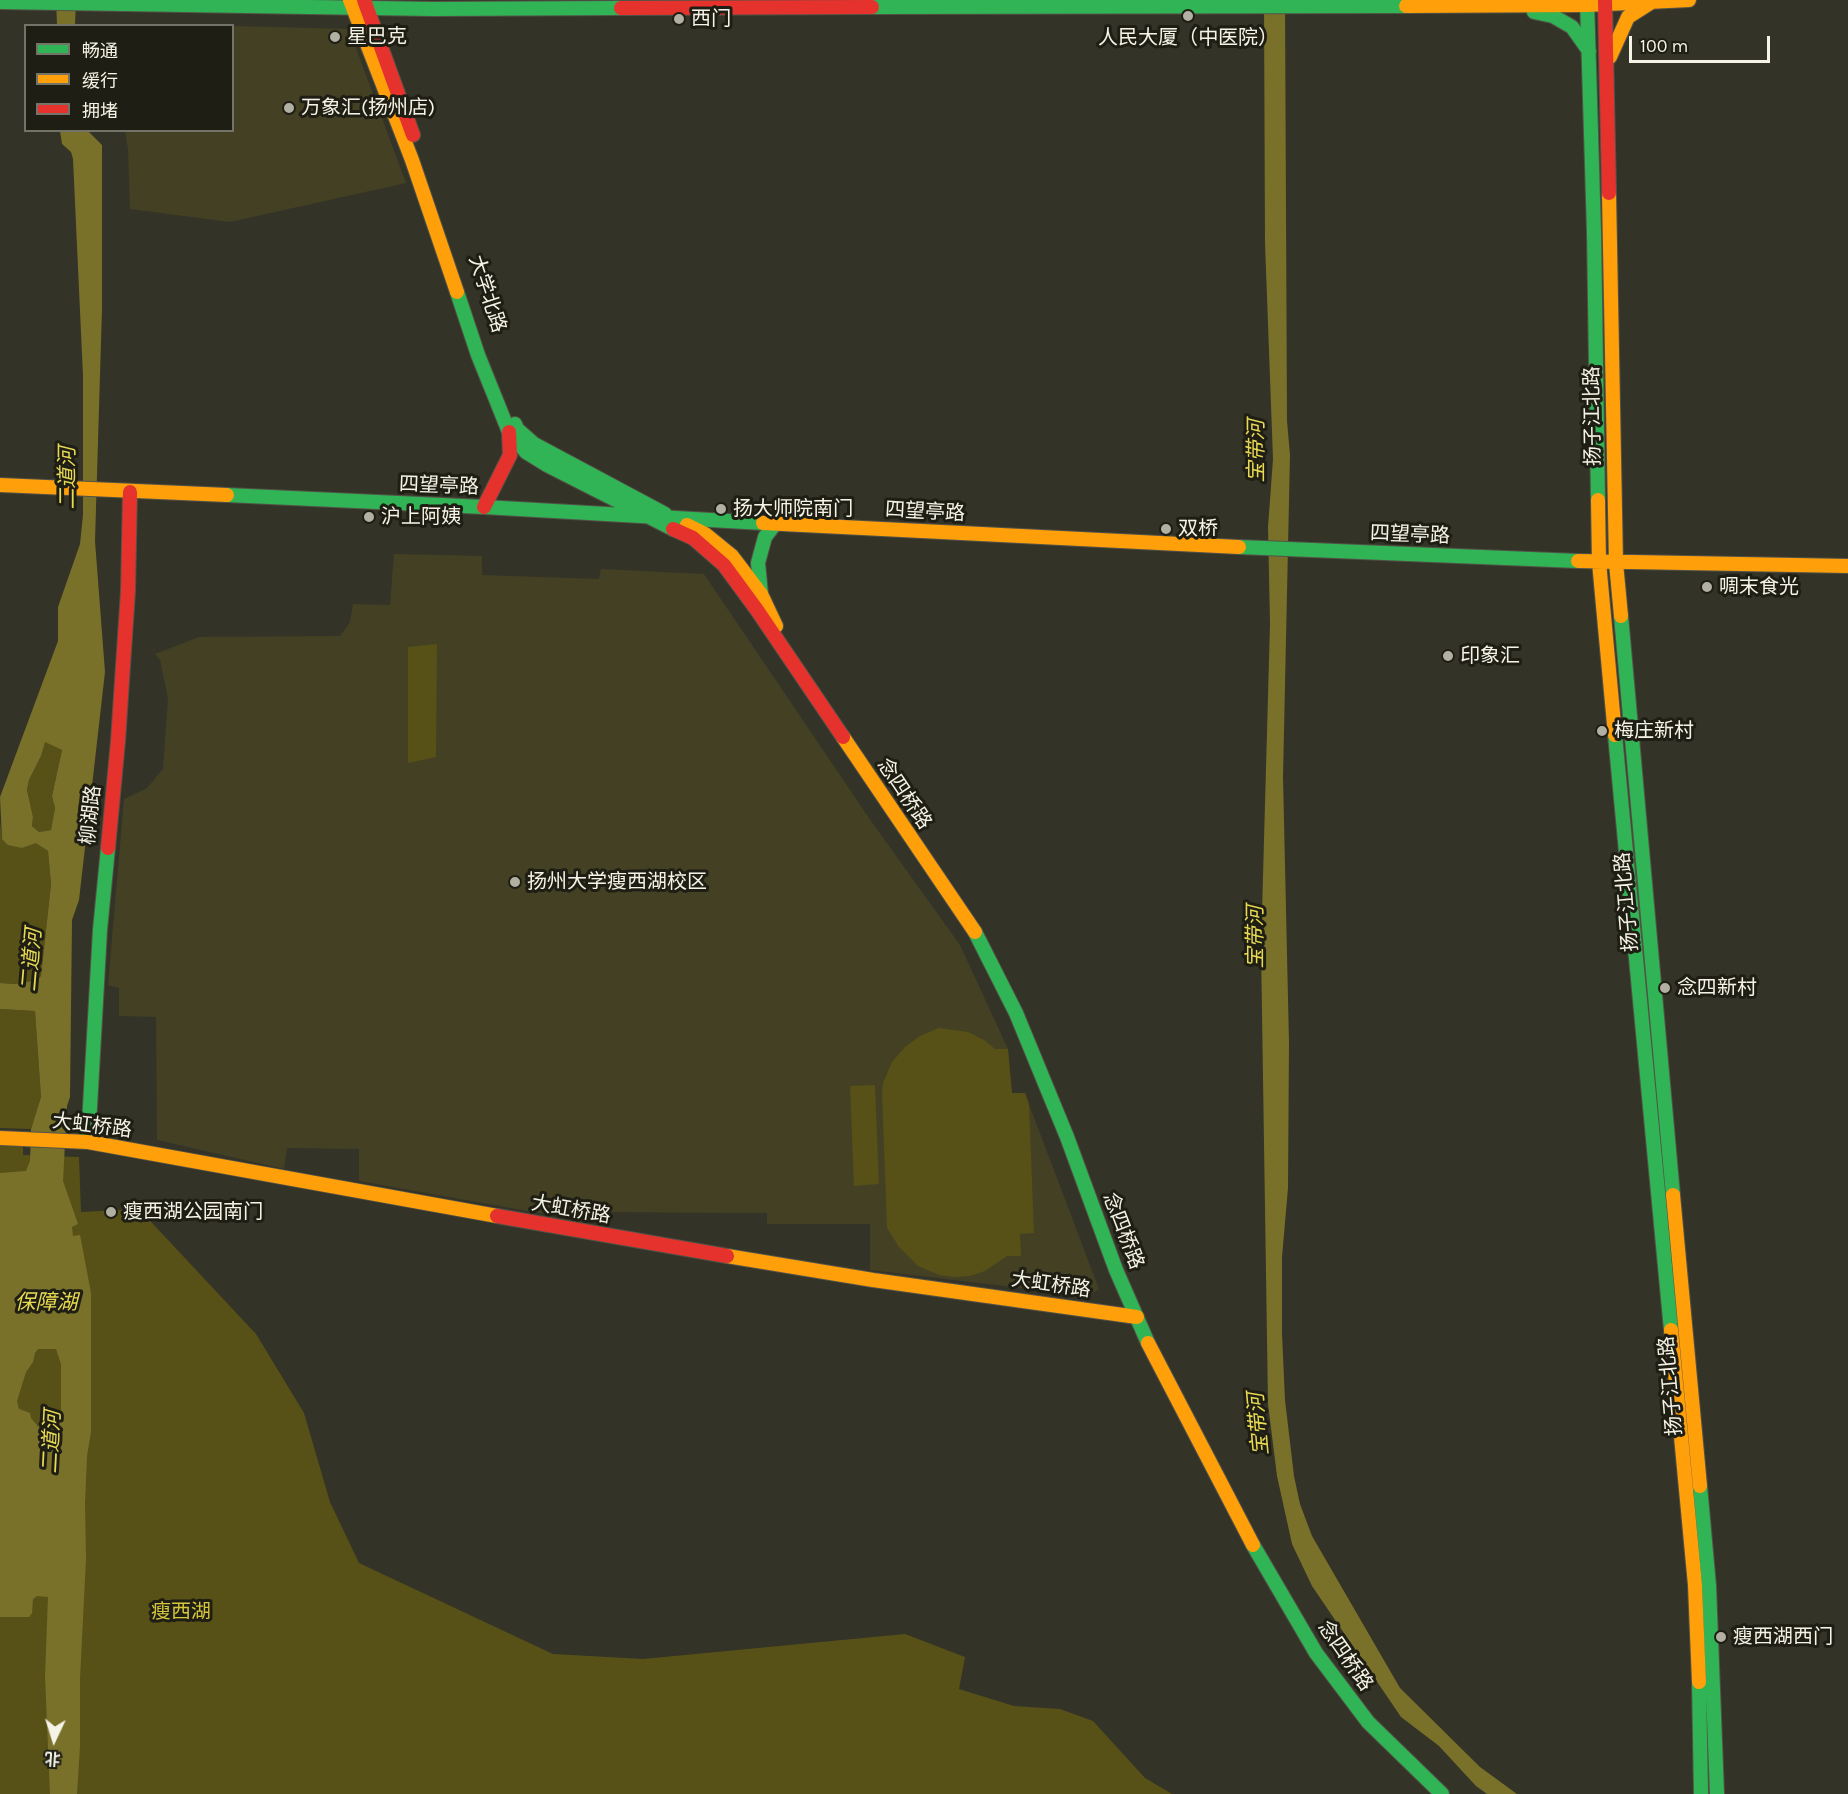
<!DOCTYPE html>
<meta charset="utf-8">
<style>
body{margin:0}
#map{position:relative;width:1848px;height:1794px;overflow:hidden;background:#343327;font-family:Karla,"Noto Sans SC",sans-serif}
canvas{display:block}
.legend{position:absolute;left:24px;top:24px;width:210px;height:108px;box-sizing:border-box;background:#1f1e14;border:2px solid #747368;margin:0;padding:8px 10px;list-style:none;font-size:18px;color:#f4f3e5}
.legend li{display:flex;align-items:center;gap:12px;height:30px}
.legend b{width:30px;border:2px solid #747368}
.north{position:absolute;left:24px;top:1710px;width:60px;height:60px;-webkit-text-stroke:4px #1f1e14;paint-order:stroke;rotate:184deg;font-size:16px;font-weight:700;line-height:24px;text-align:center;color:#f4f3e5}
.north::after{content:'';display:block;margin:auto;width:21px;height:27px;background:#f4f3e5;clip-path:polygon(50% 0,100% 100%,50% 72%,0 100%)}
.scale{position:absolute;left:1629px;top:36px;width:141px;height:27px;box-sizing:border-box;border:3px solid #f4f3e5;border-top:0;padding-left:8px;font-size:18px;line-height:21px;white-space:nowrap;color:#f4f3e5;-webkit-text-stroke:4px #1f1e14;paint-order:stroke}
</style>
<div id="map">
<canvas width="1848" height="1794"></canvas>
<ul class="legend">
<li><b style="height:8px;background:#30b455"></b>畅通</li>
<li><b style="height:8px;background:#ff9f0a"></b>缓行</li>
<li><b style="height:8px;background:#e5322d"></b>拥堵</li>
</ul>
<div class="north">北</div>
<div class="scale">100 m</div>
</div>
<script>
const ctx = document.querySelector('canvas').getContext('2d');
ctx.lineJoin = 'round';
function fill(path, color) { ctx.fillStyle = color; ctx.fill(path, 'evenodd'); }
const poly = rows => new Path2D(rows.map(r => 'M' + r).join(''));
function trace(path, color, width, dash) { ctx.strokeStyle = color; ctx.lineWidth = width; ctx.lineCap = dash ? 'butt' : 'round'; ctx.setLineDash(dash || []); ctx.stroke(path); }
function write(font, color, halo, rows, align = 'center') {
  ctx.font = font + ' Karla,"Noto Sans SC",sans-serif'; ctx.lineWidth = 6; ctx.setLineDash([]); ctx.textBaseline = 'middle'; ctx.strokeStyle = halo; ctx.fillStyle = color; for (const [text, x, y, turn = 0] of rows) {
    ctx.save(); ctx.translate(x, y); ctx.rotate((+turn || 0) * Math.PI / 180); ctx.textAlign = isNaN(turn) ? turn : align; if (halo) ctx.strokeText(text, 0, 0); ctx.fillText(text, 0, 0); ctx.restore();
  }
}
const built = poly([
 [233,26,349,29,406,183,230,222,130,209,128,149,125,131,232,130],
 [394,554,482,556,482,575,599,579,601,569,704,574,869,818,960,945,1008,1049,1012,1093,1025,1093,1027,1099,1099,1289,1088,1296,870,1270,870,1224,767,1224,767,1213,579,1212,578,1220,359,1181,359,1149,287,1148,284,1169,157,1140,156,1017,119,1016,119,988,108,985,124,799,147,788,163,769,168,698,160,660,155,654,199,637,340,636,350,622,353,604,390,605]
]);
const green = poly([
 [437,644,436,757,408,763,408,647],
 [44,741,62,750,52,796,55,808,51,830,39,832,32,826,33,817,27,790,29,780,41,756],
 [0,821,2,839,22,848,36,842,48,851,51,884,41,976,37,980,15,984,0,983],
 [0,1009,35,1011,41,1097,31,1129,0,1128],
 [939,1028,968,1032,984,1040,995,1049,1008,1049,1012,1093,1025,1093,1029,1104,1034,1233,1020,1234,1021,1256,1007,1256,985,1271,970,1276,954,1277,939,1275,918,1266,899,1247,887,1228,882,1093,883,1083,892,1062,905,1047,920,1036],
 [875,1085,879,1184,854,1186,850,1086],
 [0,1145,23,1145,23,1155,79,1157,81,1212,139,1209,256,1334,304,1413,330,1502,359,1563,553,1654,643,1659,905,1634,965,1657,959,1689,1014,1706,1060,1709,1093,1721,1145,1778,1172,1794,0,1794]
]);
const water = poly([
 [56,0,76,0,75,25,57,25],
 [1264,0,1285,0,1287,421,1290,455,1283,777,1289,1043,1288,1188,1282,1257,1282,1334,1285,1400,1294,1476,1300,1504,1312,1536,1400,1688,1480,1767,1517,1794,1487,1794,1476,1786,1439,1746,1401,1717,1312,1586,1292,1544,1277,1476,1268,1404,1261,948,1270,624,1268,527,1273,459,1265,243],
 [60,131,88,131,102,145,102,309,95,541,105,672,79,900,72,920,70,1097,67,1106,63,1181,78,1224,72,1227,73,1236,80,1235,91,1293,91,1432,87,1456,85,1504,86,1559,80,1678,80,1746,77,1794,50,1794,45,1676,48,1597,37,1596,33,1599,32,1613,29,1617,0,1617,0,1173,26,1171,30,1161,31,1129,41,1097,35,1011,0,1009,0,983,15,984,37,980,41,976,51,884,48,851,36,843,22,848,8,845,2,839,0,797,58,641,58,607,80,544,83,515,83,376,73,159,71,152,62,144],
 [45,742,62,750,52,796,55,808,51,830,39,832,32,826,33,817,27,790,29,780,41,756],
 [38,1349,56,1349,61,1364,61,1411,59,1429,48,1436,45,1435,31,1418,30,1413,19,1409,17,1401,26,1372,33,1362,35,1353]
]);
const fast = poly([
 [1587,0,1594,232,1598,500],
 [0,2,433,9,621,8],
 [872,7,1406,6],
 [1534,12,1553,16,1572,27,1589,51],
 [457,292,478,355,509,432,526,452,547,465,673,529],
 [515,424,517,429,534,444,665,514],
 [227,495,484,507,763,523],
 [1239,547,1578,561],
 [761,594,758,563,765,537,775,524],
 [1621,616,1673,1195],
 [1615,735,1671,1330],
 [975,932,1016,1013,1067,1137,1116,1270,1148,1343],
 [88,1142,100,930,108,848],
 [1700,1486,1709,1586,1717,1794],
 [1253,1545,1316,1653,1368,1722,1442,1794],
 [1699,1682,1701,1794]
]);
const slow = poly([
 [350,0,412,160,457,292],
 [1406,6,1587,5,1689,0],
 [1610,57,1628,17,1650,3],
 [1609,193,1616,563,1621,616],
 [0,485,227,495],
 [1598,500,1599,562,1615,735],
 [763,523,1239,547],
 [687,525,705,534,732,556,761,594,776,626],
 [1578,561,1848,566],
 [843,737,975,932],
 [0,1138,88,1142,497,1216],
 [1673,1195,1700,1486],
 [727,1256,873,1280,1137,1317],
 [1671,1330,1695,1585,1699,1682],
 [1148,1343,1253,1545]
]);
const jam = poly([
 [364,0,413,135],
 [1605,0,1609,193],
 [621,8,872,7],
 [484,507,510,455,509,432],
 [673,529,693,538,724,565,757,610,843,737],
 [108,848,118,741,128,591,130,492],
 [497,1216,727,1256]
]);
const markers = [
 [1188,16,6,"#b1b0a2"],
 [679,19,6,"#b1b0a2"],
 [335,37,6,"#b1b0a2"],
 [289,108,6,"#b1b0a2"],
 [721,509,6,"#b1b0a2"],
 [369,517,6,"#b1b0a2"],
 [1166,529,6,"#b1b0a2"],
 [1707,587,6,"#b1b0a2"],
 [1448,656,6,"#b1b0a2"],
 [1602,731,6,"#b1b0a2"],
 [515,882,6,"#b1b0a2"],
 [1665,988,6,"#b1b0a2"],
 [111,1212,6,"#b1b0a2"],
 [1721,1637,6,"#b1b0a2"]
];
const poiNames = [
 ["西门",691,19],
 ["星巴克",347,37],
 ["人民大厦（中医院）",1188,38,"center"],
 ["万象汇(扬州店)",301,108],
 ["扬大师院南门",733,509],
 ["沪上阿姨",381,517],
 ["双桥",1178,529],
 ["啁末食光",1719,587],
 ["印象汇",1460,656],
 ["梅庄新村",1614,731],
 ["扬州大学瘦西湖校区",527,882],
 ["念四新村",1677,988],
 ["瘦西湖公园南门",123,1212],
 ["瘦西湖西门",1733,1637]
];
const streetNames = [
 ["大学北路",487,294,72],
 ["扬子江北路",1593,416,-91],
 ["四望亭路",439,486,2],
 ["四望亭路",925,512,3],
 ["四望亭路",1410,535,2],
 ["念四桥路",904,794,56],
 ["柳湖路",91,815,-84],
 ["扬子江北路",1627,902,-95],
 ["大虹桥路",92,1126,7],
 ["大虹桥路",571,1210,10],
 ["念四桥路",1123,1231,69],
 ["大虹桥路",1051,1285,8],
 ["扬子江北路",1671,1386,-95],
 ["念四桥路",1345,1656,55]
];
const parkNames = [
 ["瘦西湖",181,1612]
];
const waterNames = [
 ["宝带河",1257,451,-90],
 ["二道河",68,478,-90],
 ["宝带河",1256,937,-90],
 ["二道河",32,960,-85],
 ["保障湖",46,1303],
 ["宝带河",1259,1424,-95],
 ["二道河",52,1442,-87]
];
fill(built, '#434024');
fill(green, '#575118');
fill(water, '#79712a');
trace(fast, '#535247', 16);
trace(slow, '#535247', 16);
trace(jam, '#535247', 16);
trace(fast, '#30b455', 14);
trace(slow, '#ff9f0a', 14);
trace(jam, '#e5322d', 14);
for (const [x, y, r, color] of markers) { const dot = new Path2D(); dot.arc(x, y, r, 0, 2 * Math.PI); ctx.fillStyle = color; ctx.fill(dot); trace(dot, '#1f1e14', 2); }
write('20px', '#f4f3e5', '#1f1e14', poiNames, 'left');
write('20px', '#f4f3e5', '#1f1e14', streetNames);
write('20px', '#d6c73c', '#1f1e14', parkNames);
write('italic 21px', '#e8da53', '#1f1e14', waterNames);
</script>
